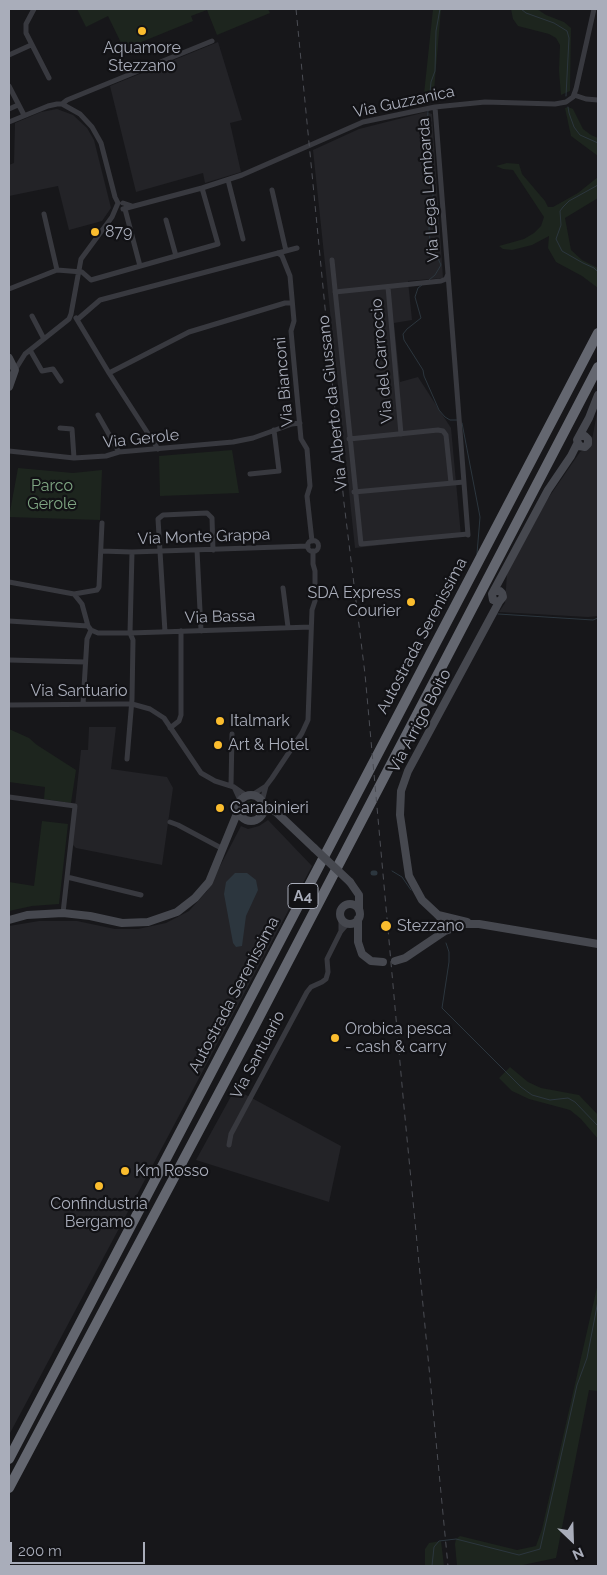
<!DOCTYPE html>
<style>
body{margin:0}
#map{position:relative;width:607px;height:1575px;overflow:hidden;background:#17171a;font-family:Raleway,sans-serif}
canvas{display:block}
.frame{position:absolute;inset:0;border:10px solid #a9adba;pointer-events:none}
.north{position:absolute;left:547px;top:1515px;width:50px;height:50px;-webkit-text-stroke:4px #121215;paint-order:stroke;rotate:156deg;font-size:14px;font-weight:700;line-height:20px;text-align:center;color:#a9adba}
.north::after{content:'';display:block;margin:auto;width:18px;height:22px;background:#a9adba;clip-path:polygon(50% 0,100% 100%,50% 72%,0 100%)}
.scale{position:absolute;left:10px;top:1542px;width:135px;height:22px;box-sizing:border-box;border:2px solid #a9adba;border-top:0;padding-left:6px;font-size:15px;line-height:18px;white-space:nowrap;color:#a9adba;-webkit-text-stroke:4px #121215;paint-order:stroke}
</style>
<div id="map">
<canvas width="607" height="1575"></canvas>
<div class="frame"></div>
<div class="north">N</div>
<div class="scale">200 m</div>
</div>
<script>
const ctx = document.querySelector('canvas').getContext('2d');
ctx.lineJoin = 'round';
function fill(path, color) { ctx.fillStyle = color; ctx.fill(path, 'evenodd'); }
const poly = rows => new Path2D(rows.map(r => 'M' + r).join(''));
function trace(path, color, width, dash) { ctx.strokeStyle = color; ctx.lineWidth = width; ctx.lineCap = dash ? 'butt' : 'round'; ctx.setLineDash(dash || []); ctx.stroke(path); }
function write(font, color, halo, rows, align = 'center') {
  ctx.font = font + ' Raleway,sans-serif'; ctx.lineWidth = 4.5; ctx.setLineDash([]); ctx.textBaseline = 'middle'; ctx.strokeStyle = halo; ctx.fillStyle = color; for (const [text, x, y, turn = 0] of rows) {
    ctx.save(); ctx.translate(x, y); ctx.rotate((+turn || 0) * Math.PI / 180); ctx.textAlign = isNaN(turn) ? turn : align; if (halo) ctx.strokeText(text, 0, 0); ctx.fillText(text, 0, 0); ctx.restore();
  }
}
const built = poly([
 [218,42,242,120,230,123,241,172,205,183,203,173,136,192,110,86],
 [57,109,73,115,87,128,94,140,111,208,102,221,69,230,58,186,9,196,9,165,14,163,15,123,41,112],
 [426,112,432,114,443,278,408,281,412,320,394,323,400,382,418,377,451,428,461,536,355,548,313,150,359,129],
 [598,407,598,616,588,617,499,612,505,603,507,573,547,500,580,452,588,447,592,440],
 [89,727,116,727,111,769,167,777,173,788,162,865,76,848,71,843,81,750,88,750],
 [268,820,312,866,9,1435,9,926,39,921,77,921,115,929,138,929,166,923,189,911,207,891,241,826,248,829,259,826],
 [235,1089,341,1146,329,1202,196,1160]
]);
const green = poly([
 [77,9,268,9,270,13,217,35,207,10,191,16,193,21,124,49,108,16,86,27],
 [433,9,441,9,434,91,431,101,424,99,424,94],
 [511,9,537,9,546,15,564,22,571,28,570,91,561,95,559,71,560,45,556,38,549,34,518,26,513,19],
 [568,107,573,109,583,129,591,135,598,138,598,156,571,136,565,108],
 [507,163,519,164,522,174,545,201,548,207,553,207,578,193,598,177,598,198,565,218,571,250,582,260,598,268,598,288,582,276,556,262,548,248,549,236,532,245,512,250,503,249,499,246,524,239,534,233,541,226,544,217,513,170,503,169,496,166],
 [232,450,239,493,160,496,159,456],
 [18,468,73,473,102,470,100,520,9,517],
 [9,729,29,738,37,745,76,770,71,803,44,799,45,787,9,782],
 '243 808a7 7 0 1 1 14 0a7 7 0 1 1-14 0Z',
 [42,821,68,824,59,904,32,906,9,911,9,882,34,886],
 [510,1067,528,1082,541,1088,579,1095,598,1115,598,1139,581,1119,570,1110,529,1099,512,1091,499,1078],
 [598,1283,598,1391,589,1390,556,1558,518,1566,457,1566,455,1544,456,1539,460,1536,517,1550,536,1546,542,1529],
 [441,1541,444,1566,425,1566,425,1549,429,1543]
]);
const water = poly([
 [235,873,247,873,256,880,258,890,246,916,242,946,236,947,233,943,224,894,226,882]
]);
const stream = poly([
 [521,9,526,13,554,23,567,31,569,38,566,96],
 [429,103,431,82,435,71,436,31,440,9],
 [568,107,569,113,574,127,580,135,598,143],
 [428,111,426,141,432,178,433,195,429,229,430,241,441,265,435,275,429,280],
 [598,185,569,201,563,207,560,211,561,225,556,239,562,251,583,263,594,268,598,272],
 [422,285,418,288,415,297,421,318,407,329,403,334,404,340,423,370,424,376,439,410,445,417,450,420,457,420],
 [462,423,480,517,477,554],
 [498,614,593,620,598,618],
 [392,871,402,877,411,890],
 [446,943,449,952,449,962,442,1008,521,1087,532,1095,550,1100,568,1098,575,1102,598,1126],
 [432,1566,434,1547,439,1541,456,1539,519,1555,540,1549,577,1385,587,1358,598,1301]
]);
const canal = poly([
 [373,873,375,873]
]);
const street = poly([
 [34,9,26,24,26,33,49,78],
 [9,55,31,45],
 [9,86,24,115],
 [574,95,586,99,598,100],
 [62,104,67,100,212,41],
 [9,109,18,105],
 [9,122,48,106,57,104,62,104,80,114,92,127,101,143,115,197,118,203],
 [228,180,243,239],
 [272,190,286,251],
 [123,203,132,206],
 [123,209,202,188,242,175,363,122,435,107,485,102,555,104,566,102,573,97,576,89,594,9],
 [125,209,140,266],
 [44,214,57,270],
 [166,220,176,256],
 [278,253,282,256,290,276,294,321,291,331,301,439,307,449,310,486,307,496,312,541],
 [332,260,361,544,468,534],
 [448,274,468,535],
 [388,287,401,434],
 [9,289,57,270,82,272,91,280,218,244,202,188],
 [335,292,441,281,446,279,448,274,435,107],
 [32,316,44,339],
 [76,318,109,373,158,449],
 [78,319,100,300,297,248],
 [30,350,42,371,53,369,61,381],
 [15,370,25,354,69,319,71,314,81,259,112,217,118,203],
 [109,373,189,332,285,303,292,303],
 [98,415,119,452],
 [60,428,72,429,74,458],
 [349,439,438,430,443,431,446,435,451,483],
 [9,451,74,458,106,456,119,452,233,442,253,438,292,424,300,423],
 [250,474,279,471,274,430],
 [354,492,464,482],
 '307.5 546a5.5 5.5 0 1 1 11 0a5.5 5.5 0 1 1-11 0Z',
 [197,550,201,631],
 [101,551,132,552,308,546],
 [9,582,74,594,82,604,88,626,91,630,98,633,130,633,311,627],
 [283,588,288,627],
 [74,594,97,590,99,587,102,523],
 [9,621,88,626],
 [165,632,158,519,163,515,207,513,212,518,213,550],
 [9,660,85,662],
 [83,704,87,639,91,630],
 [9,705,121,704,132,704,150,709,164,718,201,773,215,781,234,787,247,796],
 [170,728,179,721,181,715,181,631],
 [127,759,132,699,133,640,130,633,132,552],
 [231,786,232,734],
 [234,787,240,800],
 [252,795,266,786,272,778,302,733,308,720,312,610,315,601,315,571,313,564,313,551],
 [9,797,75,806,63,913],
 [262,801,266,786],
 [170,822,178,825,223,849],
 [67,877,141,895],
 [341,931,341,917],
 [229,1145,231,1134,307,992,311,987,322,982,326,979,328,972,327,959,341,931,348,923]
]);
const secondary = poly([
 [9,358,15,370,9,387],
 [580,436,585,436,588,439,588,444,585,447,579,446,577,440,589,418,598,395],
 [495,591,500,591,502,593,503,597,499,602,493,600,492,594,548,490,571,456,577,444],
 '238 808a13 13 0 1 1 26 0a13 13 0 1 1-26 0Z',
 [263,805,276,812,314,848],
 [350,882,359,895,359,910],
 '340 914a10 10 0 1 1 20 0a10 10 0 1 1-20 0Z',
 [438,915,467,922],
 [358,919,358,942,362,954,371,961,383,962],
 [9,920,27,915,63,913,90,916,122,923,148,922,177,912,195,898,209,882,238,811],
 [452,928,446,925,438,915,422,900,409,876,400,815,401,791,408,771,499,602],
 [395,961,405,958,445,931,465,924,479,924,598,944]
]);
const highway = poly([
 [9,1459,598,333],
 [9,1488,254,1027,598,367]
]);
const rail = poly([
 [296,9,344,503,365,674,404,1107,448,1566]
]);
const secondaryBridge = poly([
 [314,848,350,882]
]);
const markers = [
 [142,31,5,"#fbbd2e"],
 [95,232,5,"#fbbd2e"],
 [411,602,5,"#fbbd2e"],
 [220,721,5,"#fbbd2e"],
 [218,745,5,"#fbbd2e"],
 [220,808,5,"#fbbd2e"],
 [386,926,6,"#fbbd2e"],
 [335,1038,5,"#fbbd2e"],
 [125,1171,5,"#fbbd2e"],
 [99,1186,5,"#fbbd2e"]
];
const shields = [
 [303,896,30]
];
const shieldNames = [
 ["A4",303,896]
];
const poiNames = [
 ["Aquamore",142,48,"center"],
 ["Stezzano",142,66,"center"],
 ["879",105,232],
 ["SDA Express",401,593,"right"],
 ["Courier",401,611,"right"],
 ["Italmark",230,721],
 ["Art & Hotel",228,745],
 ["Carabinieri",230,808],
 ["Stezzano",397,926],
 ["Orobica pesca",345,1029],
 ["- cash & carry",345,1047],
 ["Km Rosso",135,1171],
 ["Confindustria",99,1204,"center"],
 ["Bergamo",99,1222,"center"]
];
const streetNames = [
 ["Via Guzzanica",404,102,-12],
 ["Via Lega Lombarda",429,190,-94],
 ["Via del Carroccio",382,361,-95],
 ["Via Bianconi",284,382,-95],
 ["Via Alberto da Giussano",333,403,-96],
 ["Via Gerole",141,439,-6],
 ["Via Monte Grappa",204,537,-2],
 ["Via Bassa",220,617,-2],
 ["Autostrada Serenissima",422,636,-62],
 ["Via Santuario",79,691],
 ["Via Arrigo Boito",420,721,-62],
 ["Autostrada Serenissima",234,995,-62],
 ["Via Santuario",258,1055,-62]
];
const parkNames = [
 ["Parco",52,486],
 ["Gerole",52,504]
];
fill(built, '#232327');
fill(green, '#1d251e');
fill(water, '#2c363e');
trace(stream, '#2c363e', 1);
trace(canal, '#2c363e', 5);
trace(street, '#38393f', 5);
trace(secondary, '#46484f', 8);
trace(highway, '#646770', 10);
trace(rail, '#4b4d54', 1, [6, 5]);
trace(secondaryBridge, '#46484f', 8);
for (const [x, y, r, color] of markers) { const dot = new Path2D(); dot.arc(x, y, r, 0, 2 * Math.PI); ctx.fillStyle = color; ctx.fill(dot); trace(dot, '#121215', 2); }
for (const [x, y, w] of shields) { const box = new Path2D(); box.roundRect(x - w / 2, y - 12.5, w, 25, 4); ctx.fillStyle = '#121215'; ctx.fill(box); trace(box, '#a9adba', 1); }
write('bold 15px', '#a9adba', null, shieldNames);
write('16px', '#a9adba', '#121215', poiNames, 'left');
write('16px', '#a9adba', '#121215', streetNames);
write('16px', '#7fa683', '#121215', parkNames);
</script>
